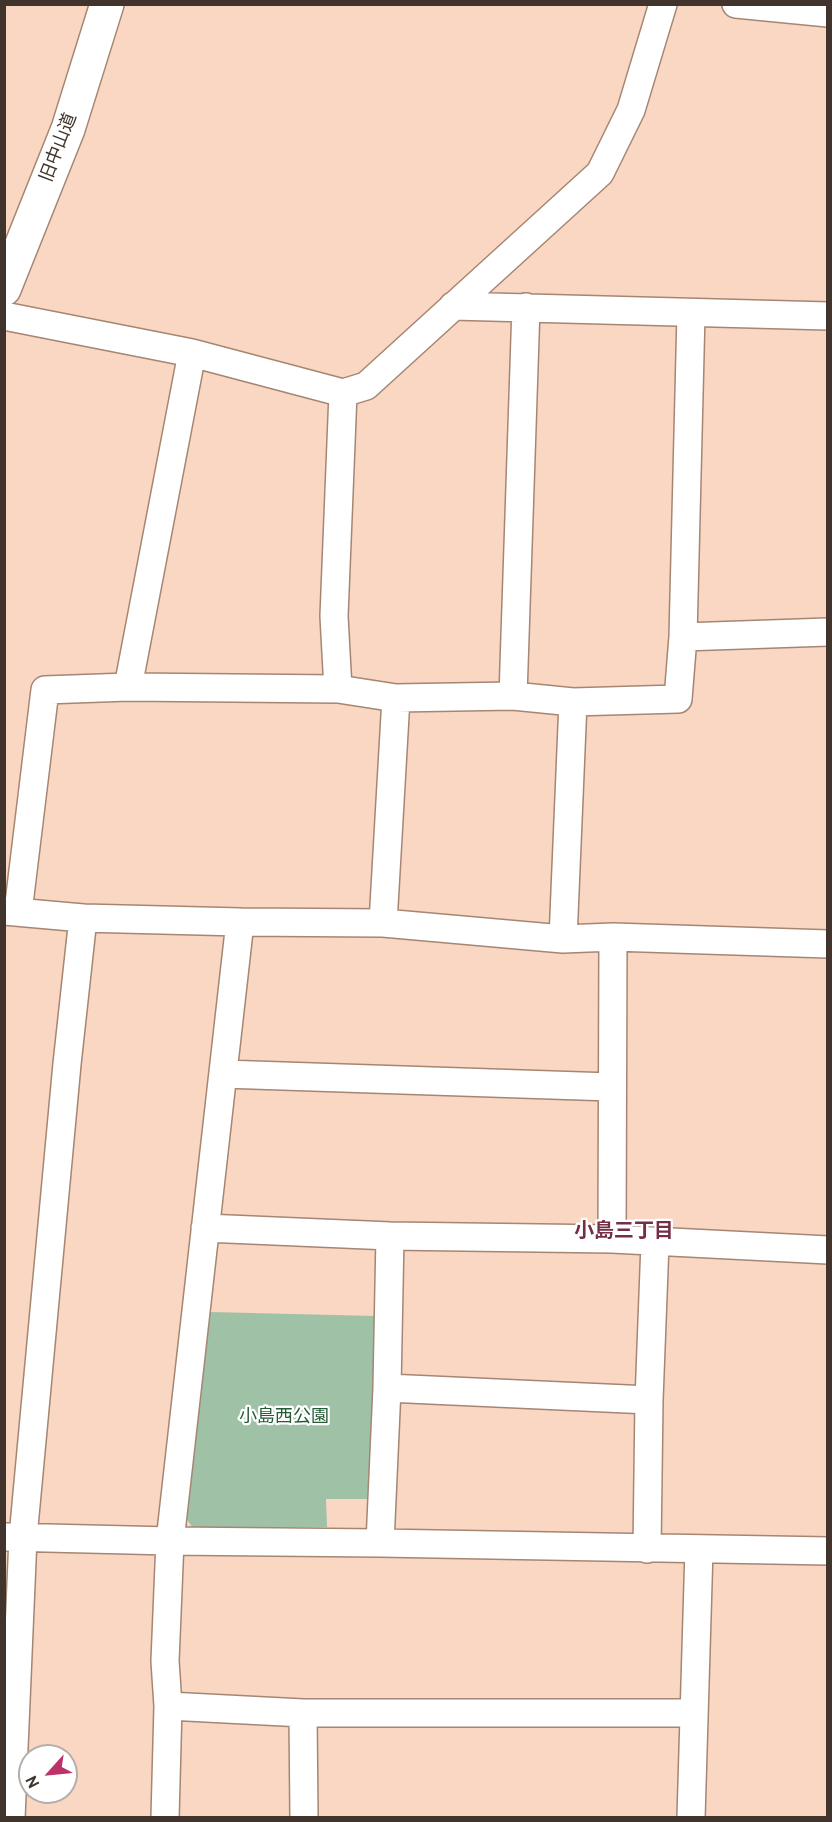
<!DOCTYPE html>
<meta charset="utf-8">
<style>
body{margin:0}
#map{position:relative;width:832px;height:1822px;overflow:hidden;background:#f9d7c2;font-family:Overpass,sans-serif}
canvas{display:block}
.frame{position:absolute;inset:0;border:6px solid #41342c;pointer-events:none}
.north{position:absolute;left:18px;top:1744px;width:60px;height:60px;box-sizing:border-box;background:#fff;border:2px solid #b3aeab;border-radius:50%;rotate:243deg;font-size:16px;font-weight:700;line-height:24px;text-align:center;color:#41342c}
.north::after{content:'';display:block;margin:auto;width:21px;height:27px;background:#bd3269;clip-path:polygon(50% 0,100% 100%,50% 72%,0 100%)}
</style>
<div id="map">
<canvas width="832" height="1822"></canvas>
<div class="frame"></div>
<div class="north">N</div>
</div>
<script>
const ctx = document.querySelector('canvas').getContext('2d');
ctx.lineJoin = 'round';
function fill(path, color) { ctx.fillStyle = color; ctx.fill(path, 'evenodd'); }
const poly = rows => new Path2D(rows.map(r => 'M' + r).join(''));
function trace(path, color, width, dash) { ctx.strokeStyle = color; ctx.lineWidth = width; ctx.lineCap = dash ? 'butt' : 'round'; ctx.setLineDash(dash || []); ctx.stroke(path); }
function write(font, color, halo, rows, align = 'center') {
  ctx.font = font + ' Overpass,"Noto Sans JP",sans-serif'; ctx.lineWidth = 4.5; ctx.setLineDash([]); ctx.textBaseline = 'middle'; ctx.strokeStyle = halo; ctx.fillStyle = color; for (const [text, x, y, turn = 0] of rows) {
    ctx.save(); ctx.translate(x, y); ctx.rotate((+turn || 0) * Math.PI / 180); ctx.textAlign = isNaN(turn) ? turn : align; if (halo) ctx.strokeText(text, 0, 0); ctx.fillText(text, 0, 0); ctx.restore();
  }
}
const green = poly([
 [210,1312,376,1316,370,1499,326,1499,327,1527,193,1528,182,1513]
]);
const minor = poly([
 [736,4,828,13],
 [453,306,828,316],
 [4,316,192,353,343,393,366,386,600,173,631,110,663,4],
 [683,637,828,632],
 [128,687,192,353],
 [338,689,334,616,343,393],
 [513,696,526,307],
 [4,911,83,918,240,922,383,923,563,939,613,937,828,944],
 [18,912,45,690,128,687,338,689,396,698,513,696,573,702,678,699,683,637,691,313],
 [383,923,396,698],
 [563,939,573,702],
 [223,1074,611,1087],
 [205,1228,390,1236,612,1239,828,1250],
 [612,1239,613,937],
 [387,1388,649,1400],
 [6,1537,170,1541,380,1543,828,1551],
 [380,1543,387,1388,390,1236],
 [647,1549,649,1400,655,1243],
 [168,1706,303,1713,694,1713],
 [303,1713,304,1818],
 [11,1818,23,1537,67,1064,83,918],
 [165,1818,168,1706,165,1661,170,1541,240,922],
 [691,1818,699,1549]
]);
const secondary = poly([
 [4,289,68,129,107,4]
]);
const streetNames = [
 ["旧中山道",60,148,-69]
];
const parkNames = [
 ["小島西公園",284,1418]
];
const neighbourhoodNames = [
 ["小島三丁目",624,1233]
];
fill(green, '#9fc2a7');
trace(minor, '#a58673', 30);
trace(secondary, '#a58673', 36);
trace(minor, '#fff', 27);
trace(secondary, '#fff', 33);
write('18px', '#41342c', '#fff', streetNames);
write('18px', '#235b36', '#fff', parkNames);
write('bold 20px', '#742f46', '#fff', neighbourhoodNames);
</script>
